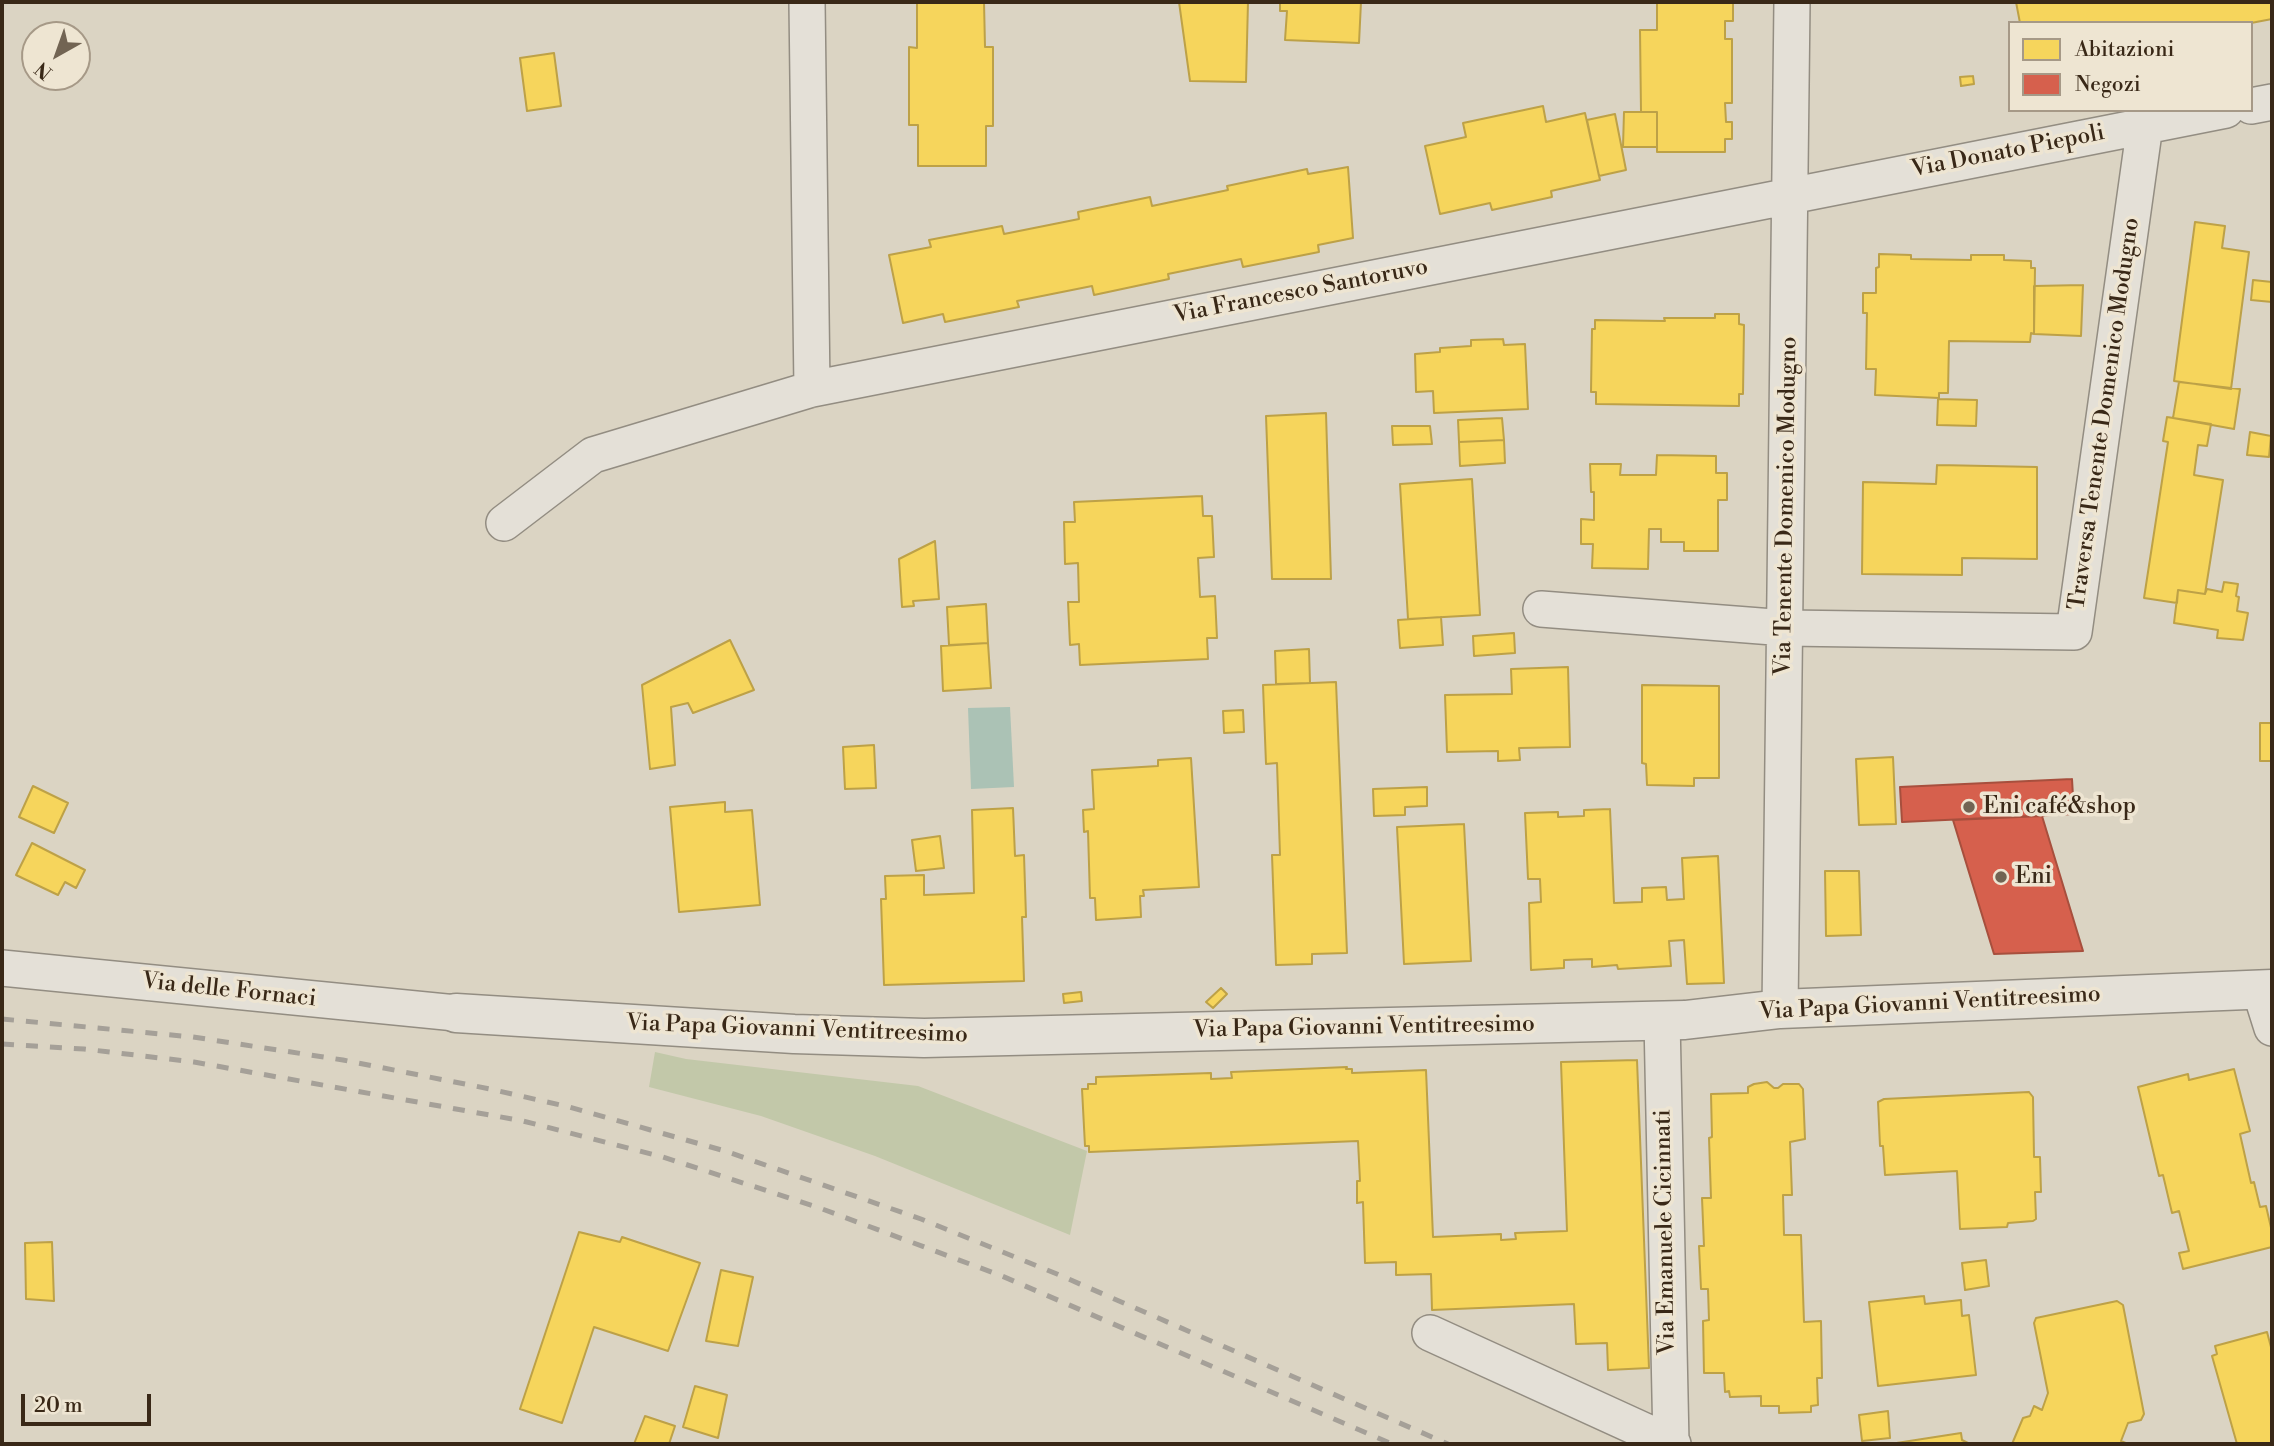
<!DOCTYPE html>
<meta charset="utf-8">
<style>
body{margin:0}
#map{position:relative;width:2274px;height:1446px;overflow:hidden;background:#dbd4c3;font-family:"Libre Bodoni",serif}
canvas{display:block}
.frame{position:absolute;inset:0;border:4px solid #392817;pointer-events:none}
.legend{position:absolute;left:2008px;top:21px;width:245px;height:91px;box-sizing:border-box;background:#eee5d2;border:2px solid #a69987;margin:0;padding:9px 12px;list-style:none;font-size:21px;color:#392817}
.legend li{display:flex;align-items:center;gap:14px;height:35px}
.legend b{width:35px;border:2px solid #a69987}
.north{position:absolute;left:21px;top:21px;width:70px;height:70px;box-sizing:border-box;background:#eee5d2;border:2px solid #a69987;border-radius:50%;rotate:220deg;font-size:19px;font-weight:700;line-height:28px;text-align:center;color:#392817}
.north::after{content:'';display:block;margin:auto;width:24px;height:32px;background:#726453;clip-path:polygon(50% 0,100% 100%,50% 72%,0 100%)}
.scale{position:absolute;left:21px;top:1394px;width:130px;height:32px;box-sizing:border-box;border:4px solid #392817;border-top:0;padding-left:9px;font-size:21px;line-height:24px;white-space:nowrap;color:#392817;-webkit-text-stroke:5px #eee5d2;paint-order:stroke}
</style>
<div id="map">
<canvas width="2274" height="1446"></canvas>
<div class="frame"></div>
<ul class="legend">
<li><b style="height:19px;background:#f6d55c"></b>Abitazioni</li>
<li><b style="height:19px;background:#d6604d"></b>Negozi</li>
</ul>
<div class="north">N</div>
<div class="scale">20 m</div>
</div>
<script>
const ctx = document.querySelector('canvas').getContext('2d');
ctx.lineJoin = 'round';
function fill(path, color) { ctx.fillStyle = color; ctx.fill(path, 'evenodd'); }
const poly = rows => new Path2D(rows.map(r => 'M' + r).join(''));
function trace(path, color, width, dash) { ctx.strokeStyle = color; ctx.lineWidth = width; ctx.lineCap = dash ? 'butt' : 'round'; ctx.setLineDash(dash || []); ctx.stroke(path); }
function write(font, color, halo, rows, align = 'center') {
  ctx.font = font + ' "Libre Bodoni",serif'; ctx.lineWidth = 7; ctx.setLineDash([]); ctx.textBaseline = 'middle'; ctx.strokeStyle = halo; ctx.fillStyle = color; for (const [text, x, y, turn = 0] of rows) {
    ctx.save(); ctx.translate(x, y); ctx.rotate((+turn || 0) * Math.PI / 180); ctx.textAlign = isNaN(turn) ? turn : align; if (halo) ctx.strokeText(text, 0, 0); ctx.fillText(text, 0, 0); ctx.restore();
  }
}
const green = poly([
 [655,1052,686,1059,918,1086,1087,1151,1070,1235,875,1156,761,1116,649,1087]
]);
const water = poly([
 [1010,707,1014,787,971,789,968,708]
]);
const homes = poly([
 [917,2,984,2,985,47,993,47,993,126,986,126,986,166,918,166,918,125,909,125,909,47,917,48,917,2],
 [1179,2,1248,2,1246,82,1190,81,1179,2],
 [1280,2,1361,2,1359,43,1285,40,1287,11,1280,11,1280,2],
 [1657,2,1733,2,1733,21,1725,21,1725,39,1732,39,1732,103,1725,103,1726,122,1732,122,1732,139,1725,139,1725,152,1657,152,1657,112,1641,112,1640,30,1657,30,1657,2],
 [2016,2,2272,2,2272,19,2251,23,2020,23,2016,2],
 [554,53,561,106,527,111,520,58,554,53],
 [1973,76,1974,84,1961,86,1960,77,1973,76],
 [1543,106,1546,122,1585,113,1600,180,1551,191,1552,197,1492,210,1490,203,1440,214,1425,146,1466,137,1463,123,1543,106],
 [1624,112,1657,112,1657,147,1623,147,1624,112],
 [1615,114,1626,170,1599,176,1587,120,1615,114],
 [1348,167,1353,238,1318,245,1319,252,1243,267,1241,259,1168,274,1169,279,1094,295,1092,286,1017,301,1019,307,945,322,943,314,903,323,889,255,931,247,929,240,1002,226,1004,234,1079,219,1078,212,1150,197,1152,206,1228,190,1227,186,1307,169,1308,174,1348,167],
 [2195,222,2225,226,2222,248,2249,252,2231,389,2174,381,2195,222],
 [1879,254,1911,255,1911,259,1971,260,1971,255,2004,255,2004,260,2031,261,2031,268,2035,268,2034,334,2031,333,2030,342,1949,341,1948,393,1939,393,1939,398,1875,395,1876,369,1866,369,1867,313,1863,313,1863,293,1876,293,1876,268,1879,267,1879,254],
 [2253,280,2272,282,2272,302,2251,300,2253,280],
 [2083,285,2081,336,2034,334,2034,286,2083,285],
 [1715,314,1739,314,1739,324,1744,325,1743,394,1739,394,1739,406,1596,404,1596,392,1591,392,1592,329,1595,329,1595,320,1665,321,1664,318,1715,318,1715,314],
 [1503,339,1504,345,1525,344,1528,409,1434,413,1433,391,1416,392,1415,354,1440,352,1440,348,1471,346,1471,340,1503,339],
 [2179,382,2240,389,2234,429,2173,418,2179,382],
 [1938,399,1977,400,1976,426,1937,425,1938,399],
 [1326,413,1331,579,1272,579,1266,416,1326,413],
 [2167,417,2211,424,2207,446,2198,445,2194,475,2223,480,2205,594,2178,590,2177,603,2144,598,2168,442,2163,441,2167,417],
 [1502,418,1504,440,1459,442,1458,420,1502,418],
 [1392,426,1430,426,1432,444,1393,445,1392,426],
 [2250,432,2271,436,2269,457,2247,455,2250,432],
 [1504,440,1505,463,1460,466,1459,442,1504,440],
 [1657,455,1716,456,1716,473,1727,473,1727,500,1718,500,1718,551,1684,551,1684,542,1661,542,1661,529,1649,529,1648,569,1592,568,1593,544,1581,544,1581,519,1594,520,1594,492,1591,492,1590,464,1621,464,1620,475,1656,475,1657,455],
 [1937,465,2037,467,2037,559,1962,558,1962,575,1862,574,1863,482,1936,484,1937,465],
 [1472,479,1480,615,1408,619,1400,484,1472,479],
 [1202,496,1203,516,1212,516,1214,557,1198,558,1200,597,1215,596,1217,638,1207,638,1208,659,1080,665,1079,644,1070,645,1068,602,1079,602,1078,563,1065,564,1064,522,1075,522,1074,502,1202,496],
 [935,541,939,599,913,601,914,606,902,607,899,559,935,541],
 [2224,582,2238,584,2236,596,2239,597,2237,611,2248,613,2243,640,2217,638,2218,630,2174,623,2178,590,2205,594,2207,589,2222,592,2224,582],
 [986,604,988,643,949,645,947,607,986,604],
 [1441,617,1443,645,1400,648,1398,620,1441,617],
 [1514,633,1515,653,1474,656,1473,636,1514,633],
 [730,640,754,690,693,713,688,703,671,707,675,765,650,769,642,685,730,640],
 [988,643,991,688,943,691,941,646,988,643],
 [1309,649,1310,683,1276,684,1275,651,1309,649],
 [1568,667,1570,747,1519,748,1520,760,1498,761,1498,751,1447,752,1445,695,1512,694,1511,669,1568,667],
 [1336,682,1347,953,1312,954,1312,964,1276,965,1272,855,1280,855,1277,763,1266,764,1263,685,1336,682],
 [1642,685,1719,686,1719,778,1694,778,1694,786,1647,785,1646,764,1642,763,1642,685],
 [1243,710,1244,732,1224,733,1223,711,1243,710],
 [2260,723,2272,723,2272,761,2260,761,2260,723],
 [874,745,876,788,845,789,843,747,874,745],
 [1893,757,1896,824,1859,825,1856,759,1893,757],
 [1191,758,1199,887,1143,890,1144,896,1140,896,1141,917,1096,920,1095,898,1090,898,1088,831,1084,832,1083,810,1094,809,1092,770,1158,766,1158,760,1191,758],
 [33,786,68,803,54,833,19,817,33,786],
 [1427,787,1427,806,1405,807,1405,815,1374,816,1373,789,1427,787],
 [725,802,725,812,752,810,760,905,679,912,670,807,725,802],
 [1013,808,1015,856,1024,855,1026,917,1022,917,1024,981,884,985,881,899,886,899,885,876,924,875,924,895,974,893,972,810,1013,808],
 [1610,809,1614,903,1642,902,1642,888,1666,887,1667,900,1684,899,1682,858,1718,856,1724,983,1687,984,1684,940,1669,941,1671,966,1618,969,1617,965,1592,967,1592,959,1564,960,1564,968,1531,970,1529,903,1541,902,1540,879,1528,879,1525,813,1558,812,1558,817,1584,816,1584,810,1610,809],
 [1464,824,1471,961,1404,964,1397,827,1464,824],
 [940,836,944,868,916,871,912,840,940,836],
 [32,843,85,870,76,888,65,882,58,895,16,875,32,843],
 [1825,871,1859,871,1861,935,1826,936,1825,871],
 [1221,988,1227,994,1213,1008,1206,1002,1221,988],
 [1081,992,1082,1001,1064,1003,1063,994,1081,992],
 [1637,1060,1649,1368,1608,1370,1607,1343,1576,1344,1574,1304,1432,1310,1431,1274,1396,1275,1396,1262,1365,1263,1363,1202,1357,1203,1357,1181,1360,1181,1358,1141,1089,1152,1089,1146,1085,1146,1082,1089,1088,1089,1088,1084,1096,1084,1096,1077,1211,1073,1211,1079,1232,1078,1231,1072,1347,1067,1346,1069,1352,1069,1352,1073,1426,1070,1433,1237,1501,1234,1501,1240,1516,1239,1515,1233,1567,1231,1561,1062,1637,1060],
 [2234,1069,2250,1131,2240,1134,2251,1183,2254,1182,2260,1207,2266,1206,2272,1232,2272,1247,2183,1269,2179,1253,2189,1251,2179,1211,2172,1213,2163,1175,2159,1176,2138,1087,2188,1074,2189,1080,2234,1069],
 [1767,1082,1774,1088,1778,1088,1783,1084,1799,1084,1803,1089,1805,1139,1790,1142,1792,1195,1783,1195,1784,1235,1801,1235,1804,1322,1821,1321,1822,1378,1817,1378,1818,1405,1811,1406,1811,1412,1779,1413,1779,1406,1761,1406,1761,1396,1730,1397,1729,1391,1725,1392,1724,1373,1704,1373,1703,1321,1709,1320,1708,1289,1701,1289,1699,1246,1704,1246,1702,1198,1711,1198,1709,1138,1712,1137,1711,1094,1748,1093,1748,1087,1754,1084,1767,1082],
 [2029,1092,2033,1097,2034,1157,2040,1157,2041,1192,2035,1192,2036,1219,2033,1221,2008,1223,2007,1227,1960,1229,1957,1171,1885,1175,1883,1146,1880,1146,1878,1102,1884,1099,2029,1092],
 [579,1232,620,1242,622,1237,700,1263,668,1351,594,1327,562,1423,520,1409,579,1232],
 [52,1242,54,1301,26,1299,25,1243,52,1242],
 [1986,1260,1989,1286,1965,1290,1962,1263,1986,1260],
 [721,1270,753,1277,738,1346,706,1341,721,1270],
 [1924,1296,1925,1304,1961,1300,1962,1316,1969,1315,1976,1375,1878,1386,1869,1302,1924,1296],
 [2117,1301,2123,1305,2144,1414,2141,1420,2128,1423,2121,1441,2128,1444,2012,1444,2023,1418,2030,1416,2034,1406,2042,1410,2048,1393,2034,1323,2036,1318,2117,1301],
 [2267,1332,2272,1351,2272,1444,2237,1444,2212,1356,2217,1354,2215,1346,2267,1332],
 [695,1386,727,1395,718,1438,683,1427,695,1386],
 [1888,1411,1890,1438,1862,1441,1859,1415,1888,1411],
 [645,1416,675,1426,669,1444,634,1444,645,1416],
 [1961,1433,1962,1440,1970,1444,1890,1444,1961,1433]
]);
const shops = poly([
 [2072,779,2074,814,1902,822,1900,787,2072,779],
 [2042,816,2083,951,1994,954,1953,820,2042,816]
]);
const minor = poly([
 [807,2,812,389],
 [2251,106,2272,102],
 [504,523,593,455,812,389,2226,110],
 [1541,609,1786,628,2074,632,2145,125],
 [2,968,456,1013],
 [2260,990,2272,1028],
 [1780,1009,1792,2],
 [1662,1020,1671,1443],
 [1430,1333,1673,1444]
]);
const tertiary = poly([
 [456,1013,794,1034,924,1038,1685,1020,1780,1009,2272,989]
]);
const rail = poly([
 [2,1019,193,1037,343,1060,490,1089,569,1107,725,1151,921,1219,1057,1274,1448,1444],
 [2,1044,84,1049,194,1062,523,1121,663,1157,817,1207,1002,1276,1392,1444]
]);
const markers = [
 [1969,807,7,"#726453"],
 [2001,877,7,"#726453"]
];
const streetNames = [
 ["Via Donato Piepoli",2008,152,-11],
 ["Via Francesco Santoruvo",1301,292,-11],
 ["Traversa Tenente Domenico Modugno",2105,414,-82],
 ["Via Tenente Domenico Modugno",1787,506,-89],
 ["Via delle Fornaci",229,991,6],
 ["Via Papa Giovanni Ventitreesimo",1930,1004,-3],
 ["Via Papa Giovanni Ventitreesimo",1364,1028,-1],
 ["Via Papa Giovanni Ventitreesimo",797,1030,2],
 ["Via Emanuele Cicinnati",1666,1232,-91]
];
const poiNames = [
 ["Eni café&shop",1983,807],
 ["Eni",2015,877]
];
fill(green, '#c2c8a9');
fill(water, '#abc2b5');
fill(homes, '#f6d55c');
trace(homes, '#bda147', 2);
fill(shops, '#d6604d');
trace(shops, '#a74f3d', 2);
trace(minor, '#938d82', 38);
trace(tertiary, '#938d82', 41);
trace(minor, '#e4e0d7', 35);
trace(tertiary, '#e4e0d7', 38);
trace(rail, '#a5a098', 5, [12, 12]);
for (const [x, y, r, color] of markers) { const dot = new Path2D(); dot.arc(x, y, r, 0, 2 * Math.PI); ctx.fillStyle = color; ctx.fill(dot); trace(dot, '#eee5d2', 2.5); }
write('23px', '#392817', '#eee5d2', streetNames);
write('23px', '#392817', '#eee5d2', poiNames, 'left');
</script>
